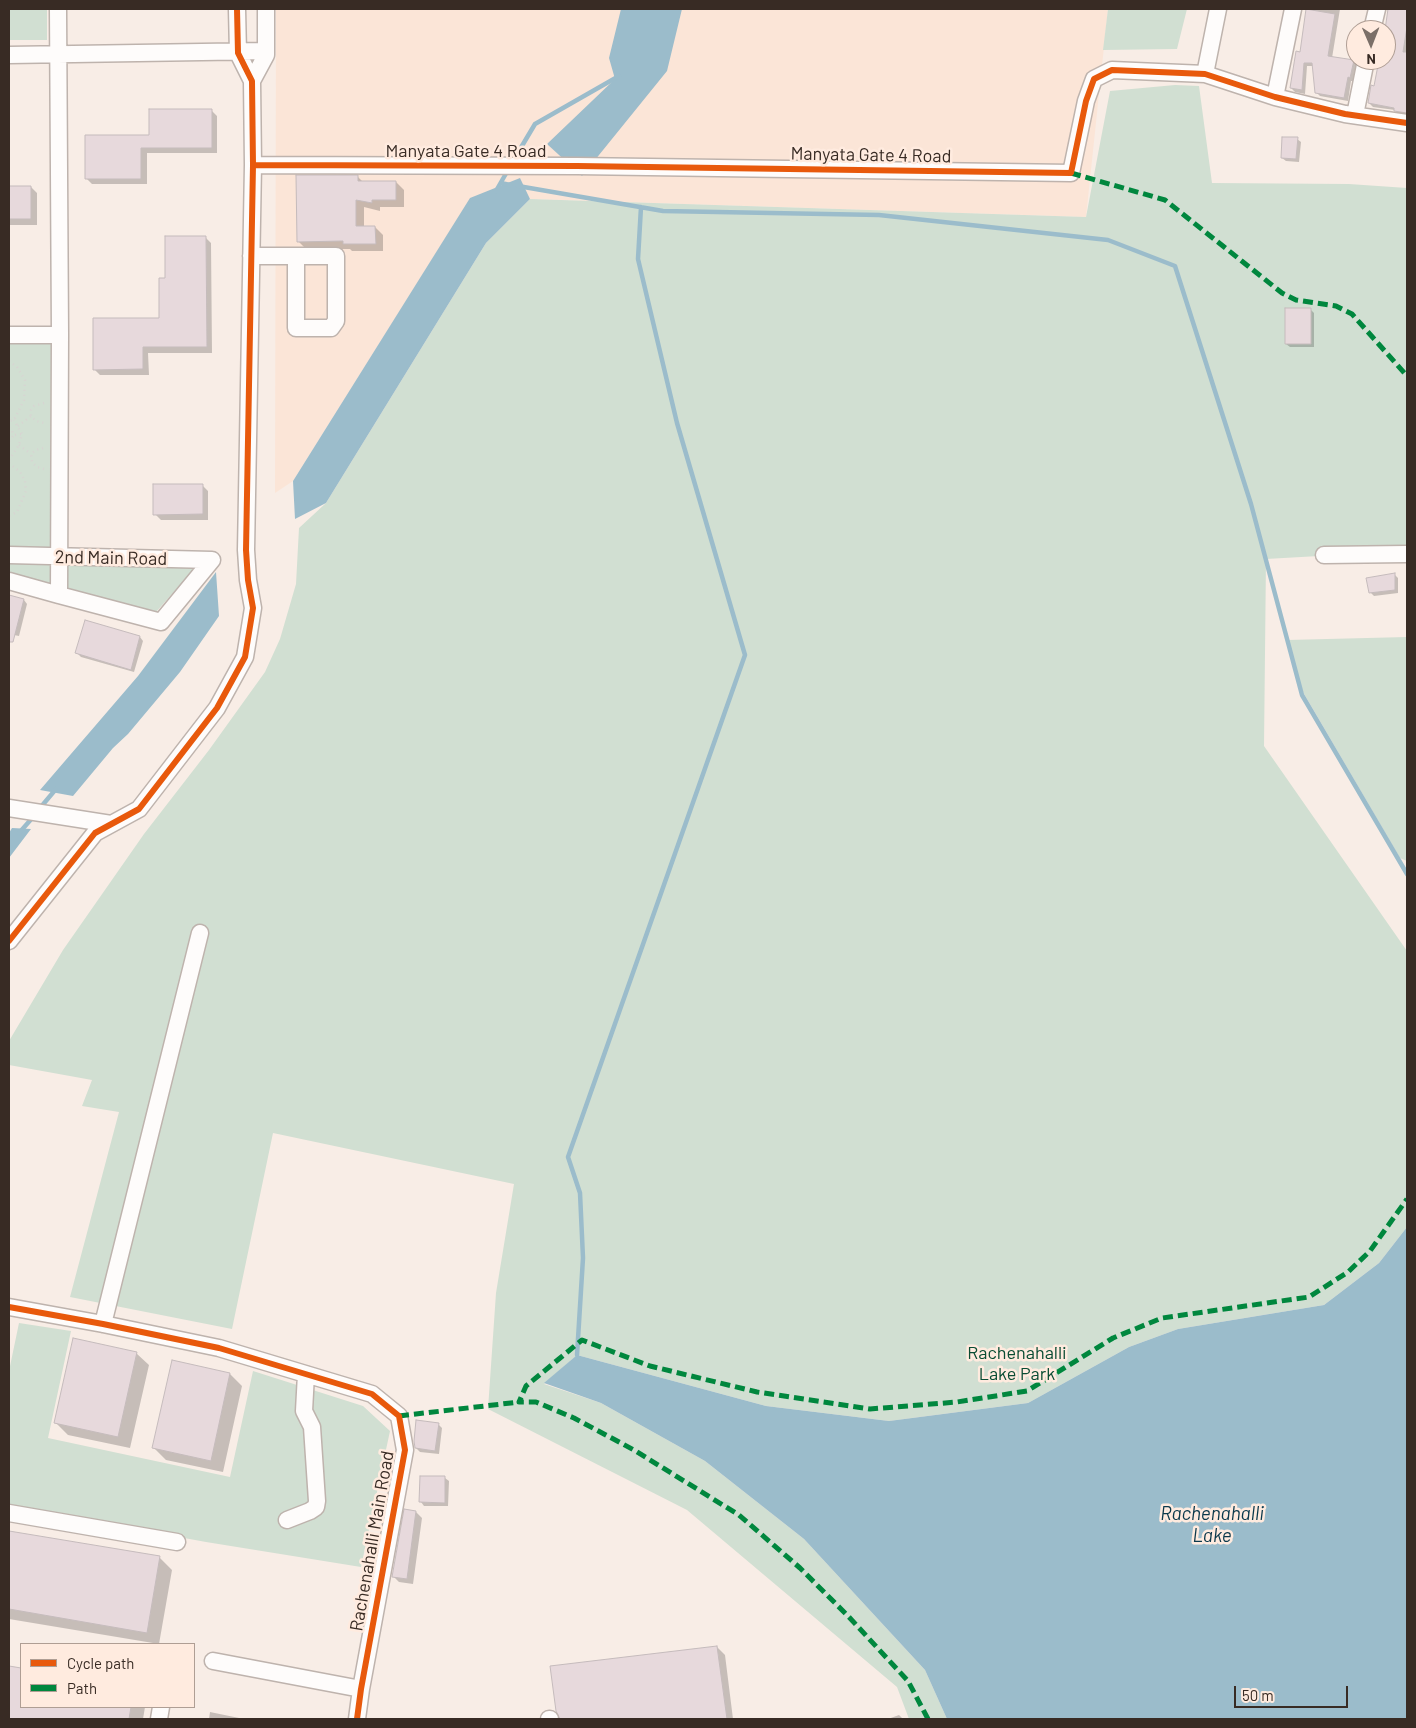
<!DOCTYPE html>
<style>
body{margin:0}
#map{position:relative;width:1416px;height:1728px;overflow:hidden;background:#f8ede6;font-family:Barlow,sans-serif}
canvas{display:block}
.frame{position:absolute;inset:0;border:10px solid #382b24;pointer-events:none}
.legend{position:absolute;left:20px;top:1643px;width:175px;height:65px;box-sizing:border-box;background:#ffebdf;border:1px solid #af9e94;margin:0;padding:6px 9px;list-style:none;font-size:15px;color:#382b24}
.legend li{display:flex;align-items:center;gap:10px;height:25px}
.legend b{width:25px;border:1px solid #af9e94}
.north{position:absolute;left:1346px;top:20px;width:50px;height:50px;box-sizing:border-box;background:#ffebdf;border:1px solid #af9e94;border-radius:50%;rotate:179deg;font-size:14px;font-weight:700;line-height:20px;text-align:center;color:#382b24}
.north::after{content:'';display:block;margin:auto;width:18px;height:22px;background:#7b6f68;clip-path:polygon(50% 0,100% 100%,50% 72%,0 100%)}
.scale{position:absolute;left:1234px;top:1686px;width:114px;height:22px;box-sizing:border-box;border:2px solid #382b24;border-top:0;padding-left:6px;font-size:15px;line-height:18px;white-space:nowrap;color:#382b24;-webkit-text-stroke:4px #ffebdf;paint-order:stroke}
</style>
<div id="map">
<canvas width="1416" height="1728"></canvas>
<div class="frame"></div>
<ul class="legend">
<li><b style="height:6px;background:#e8590c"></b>Cycle path</li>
<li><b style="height:6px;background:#00873e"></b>Path</li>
</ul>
<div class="north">N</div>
<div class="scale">50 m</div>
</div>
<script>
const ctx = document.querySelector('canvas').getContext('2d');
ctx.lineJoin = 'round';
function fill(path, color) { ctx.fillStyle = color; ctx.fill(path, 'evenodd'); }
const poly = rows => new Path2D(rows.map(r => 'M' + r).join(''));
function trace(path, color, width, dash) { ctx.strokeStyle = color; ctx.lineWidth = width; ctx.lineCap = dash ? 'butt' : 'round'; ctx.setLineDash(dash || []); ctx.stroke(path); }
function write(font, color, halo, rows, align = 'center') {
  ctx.font = font + ' Barlow,sans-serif'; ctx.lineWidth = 5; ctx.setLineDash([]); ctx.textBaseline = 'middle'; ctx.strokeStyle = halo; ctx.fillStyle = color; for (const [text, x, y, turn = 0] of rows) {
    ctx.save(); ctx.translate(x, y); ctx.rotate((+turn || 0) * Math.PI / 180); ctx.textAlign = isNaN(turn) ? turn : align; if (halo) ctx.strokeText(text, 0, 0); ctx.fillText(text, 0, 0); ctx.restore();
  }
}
const built = poly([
 [276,9,1108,9,1086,217,530,199,519,179,470,199,293,481,275,493]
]);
const green = poly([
 [9,9,47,9,47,40,9,40],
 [1108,9,1187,9,1177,49,1103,50],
 [1175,85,1199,86,1212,183,1349,184,1407,188,1407,551,1266,559,1264,746,1407,951,1407,1227,1379,1263,1324,1305,1178,1329,1129,1347,1028,1403,889,1421,766,1406,577,1355,544,1384,601,1403,705,1461,804,1539,925,1670,947,1719,909,1719,897,1687,687,1510,488,1409,496,1293,514,1184,273,1133,232,1329,70,1297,119,1112,82,1106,92,1080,9,1065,9,1041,63,950,144,834,209,750,265,672,280,639,296,584,299,528,326,503,486,243,530,199,1086,217,1110,91],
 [53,340,52,551,9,548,9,341],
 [9,558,53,561,54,589,9,577],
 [66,564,195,568,156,612,66,589],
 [1407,637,1407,861,1400,858,1303,692,1287,640],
 [19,1323,71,1331,48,1438,230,1477,253,1371,363,1406,390,1431,361,1567,206,1542,9,1506,9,1371]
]);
const water = poly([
 [621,9,682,9,667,71,582,176,547,144,615,79,609,58],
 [520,178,530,199,486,243,326,503,295,519,293,481,470,198],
 [216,572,219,616,180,672,128,734,113,748,73,796,40,790,138,676],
 [12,828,31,829,9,858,9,833],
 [1407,1227,1407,1719,947,1719,925,1670,804,1539,705,1461,601,1403,544,1383,577,1355,766,1406,889,1421,1028,1403,1129,1347,1178,1329,1324,1305,1379,1263]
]);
const shadow = poly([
 [1305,9,1340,9,1332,58,1353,61,1357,65,1354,81,1351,81,1348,101,1320,96,1316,92,1314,66,1307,66,1305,94,1295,92,1291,88,1301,53,1307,11],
 [1389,9,1407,9,1407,116,1399,115,1395,110,1373,107,1369,103,1375,87,1380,60,1386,60,1386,30],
 [211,110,217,116,217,153,147,153,147,184,92,184,86,178,150,136],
 [1297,139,1301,142,1299,162,1286,161,1282,158],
 [358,177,363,182,396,182,404,190,404,207,380,207,380,211,364,207,364,227,375,227,383,235,383,251,352,251,350,249,306,249,298,241],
 [31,187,37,193,37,225,9,225,9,188],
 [205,237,211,243,212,353,148,353,149,375,100,375,94,369,160,319,166,279],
 [1310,309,1314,313,1314,347,1290,347,1286,344],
 [202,485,208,491,208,520,161,520,155,514],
 [1395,575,1398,578,1398,593,1374,596,1370,592],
 [9,596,24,600,27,604,19,636,9,634],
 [140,637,143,641,134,672,81,657,77,653],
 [136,1353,149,1365,130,1448,68,1435,56,1423],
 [230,1374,242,1386,223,1472,166,1460,154,1448],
 [439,1425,442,1428,439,1454,420,1452,416,1448],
 [445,1478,449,1481,448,1506,424,1506,421,1502],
 [416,1512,422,1518,413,1584,399,1582,393,1576],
 [9,1532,159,1557,172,1570,159,1644,9,1619],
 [717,1647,725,1655,733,1719,561,1719],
 [9,1667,21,1669,21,1707,145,1707,143,1719,9,1719],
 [210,1712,244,1719,209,1719],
 [899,1715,903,1719,888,1719]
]);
const stream = poly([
 [513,161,535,124,619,76],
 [501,183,510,185],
 [518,186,663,211,879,215,1108,240,1175,266,1251,504,1302,695,1407,874],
 [496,191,508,170],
 [40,808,56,789],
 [19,833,34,816],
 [577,1355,583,1258,580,1193,568,1157,745,655,677,423,638,259,641,207]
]);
const building = poly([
 [1306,9,1335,14,1328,56,1354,60,1350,78,1348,77,1344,98,1315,93,1312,63,1304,63,1302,90,1290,88,1296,51,1300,52,1306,9],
 [1388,9,1407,9,1407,27,1403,52,1407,52,1407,113,1394,111,1394,108,1368,103,1371,85,1374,86,1379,60,1386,60,1386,30,1385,30,1388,9],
 [149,109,212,109,212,148,141,148,141,179,85,179,85,135,149,135,149,109],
 [1282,137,1298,137,1296,159,1281,158,1282,137],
 [296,175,358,175,358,181,396,181,396,200,372,200,372,203,356,200,356,226,375,226,376,244,343,244,343,241,297,242,296,175],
 [9,186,31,186,31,219,9,219,9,186],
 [165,236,206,236,207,347,143,347,143,369,93,370,93,318,159,318,159,278,165,278,165,236],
 [1285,308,1311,308,1311,344,1285,344,1285,308],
 [153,484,203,484,203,514,153,515,153,484],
 [1395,573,1395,590,1369,593,1366,578,1395,573],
 [9,595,24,599,13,642,9,642,9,595],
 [85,620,140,636,131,670,75,653,85,620],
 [73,1338,137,1352,118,1437,54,1423,73,1338],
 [172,1360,230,1373,211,1461,152,1448,172,1360],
 [416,1420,439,1423,435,1451,415,1448,414,1441,416,1420],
 [420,1476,445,1476,445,1503,419,1502,420,1476],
 [404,1509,416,1511,407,1579,392,1577,404,1509],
 [9,1531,160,1556,147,1633,9,1609,9,1531],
 [717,1646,727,1719,560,1719,556,1711,550,1666,717,1646],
 [9,1666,21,1668,21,1707,131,1707,129,1719,9,1719,9,1666]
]);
const path = poly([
 [9,361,17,367,25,380,24,400,14,420,9,421],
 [44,403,34,406,31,410,31,416,36,421,44,423],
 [18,426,31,416],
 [9,428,12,430,13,436,9,441],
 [15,435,22,434],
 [19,445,31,454],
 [43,448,36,450,31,454,32,462,37,467,44,469],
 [9,460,19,445,22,434,14,420],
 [9,463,20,472,25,481,26,491,17,512,9,516]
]);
const minor = poly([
 [1372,30,1377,9],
 [9,55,266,51],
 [1205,74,1218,9],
 [252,81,266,55,266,9],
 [1275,97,1293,9],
 [1355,115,1366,60],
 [253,165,577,166,1071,173,1086,101,1094,79,1112,70,1205,74,1275,97,1345,114,1407,123],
 [251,256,336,256,336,321,331,328,296,328,296,256],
 [9,335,60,335],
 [9,555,212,560],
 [1324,555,1407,554],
 [9,581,59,595,60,335,58,9],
 [59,595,161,622,212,560],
 [9,808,111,824],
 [9,941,95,833,139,809,217,708,245,657,253,608,248,580,246,550,253,165,252,81,238,53,237,9],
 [9,1307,103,1324,219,1348,372,1394,399,1416,405,1450,361,1689,357,1719],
 [103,1324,200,933],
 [9,1513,177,1542],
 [287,1520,310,1511,316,1507,317,1501,312,1427,304,1411,306,1374],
 [213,1661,361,1689],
 [159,1719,161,1707],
 [549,1719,550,1719]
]);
const quiet = poly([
 [1071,173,1165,200,1282,293,1296,300,1336,306,1352,314,1407,376],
 [399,1416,519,1402],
 [928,1719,908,1681,848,1616,800,1568,739,1515,634,1450,574,1418,536,1402,519,1402,526,1386,582,1340,650,1366,757,1392,870,1409,957,1402,1027,1391,1113,1338,1162,1318,1309,1297,1348,1272,1370,1251,1407,1199]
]);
const cycleway = poly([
 [253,165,577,166,1071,173,1086,101,1094,79,1112,70,1205,74,1275,97,1345,114,1407,123],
 [9,941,95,833,139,809,217,708,245,657,253,608,248,580,246,550,253,165,252,81,238,53,237,9],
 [9,1307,103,1324,219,1348,372,1394,399,1416,405,1450,361,1689,357,1719]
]);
const streetNames = [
 ["Manyata Gate 4 Road",466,151],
 ["Manyata Gate 4 Road",871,155,1],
 ["2nd Main Road",111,558,1],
 ["Rachenahalli Main Road",372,1541,-80]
];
const parkNames = [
 ["Rachenahalli",1017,1353],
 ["Lake Park",1017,1374]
];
const waterNames = [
 ["Rachenahalli",1212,1514],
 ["Lake",1212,1536]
];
fill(built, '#fbe5d7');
fill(green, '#d1dfd2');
fill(water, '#9bbccb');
fill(shadow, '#0003');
trace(stream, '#9bbccb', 4.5);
fill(building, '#e7d9dc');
trace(building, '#c5bbbc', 1);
trace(minor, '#beb3ad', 19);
trace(path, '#d8d4d2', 2.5, [1, 4]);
trace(minor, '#fefcfb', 16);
trace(quiet, '#00873e', 5, [10, 5]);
trace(cycleway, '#e8590c', 6);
write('18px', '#382b24', '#ffebdf', streetNames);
write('18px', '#094c33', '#ffebdf', parkNames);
write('italic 19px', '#0a384b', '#ffebdf', waterNames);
</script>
